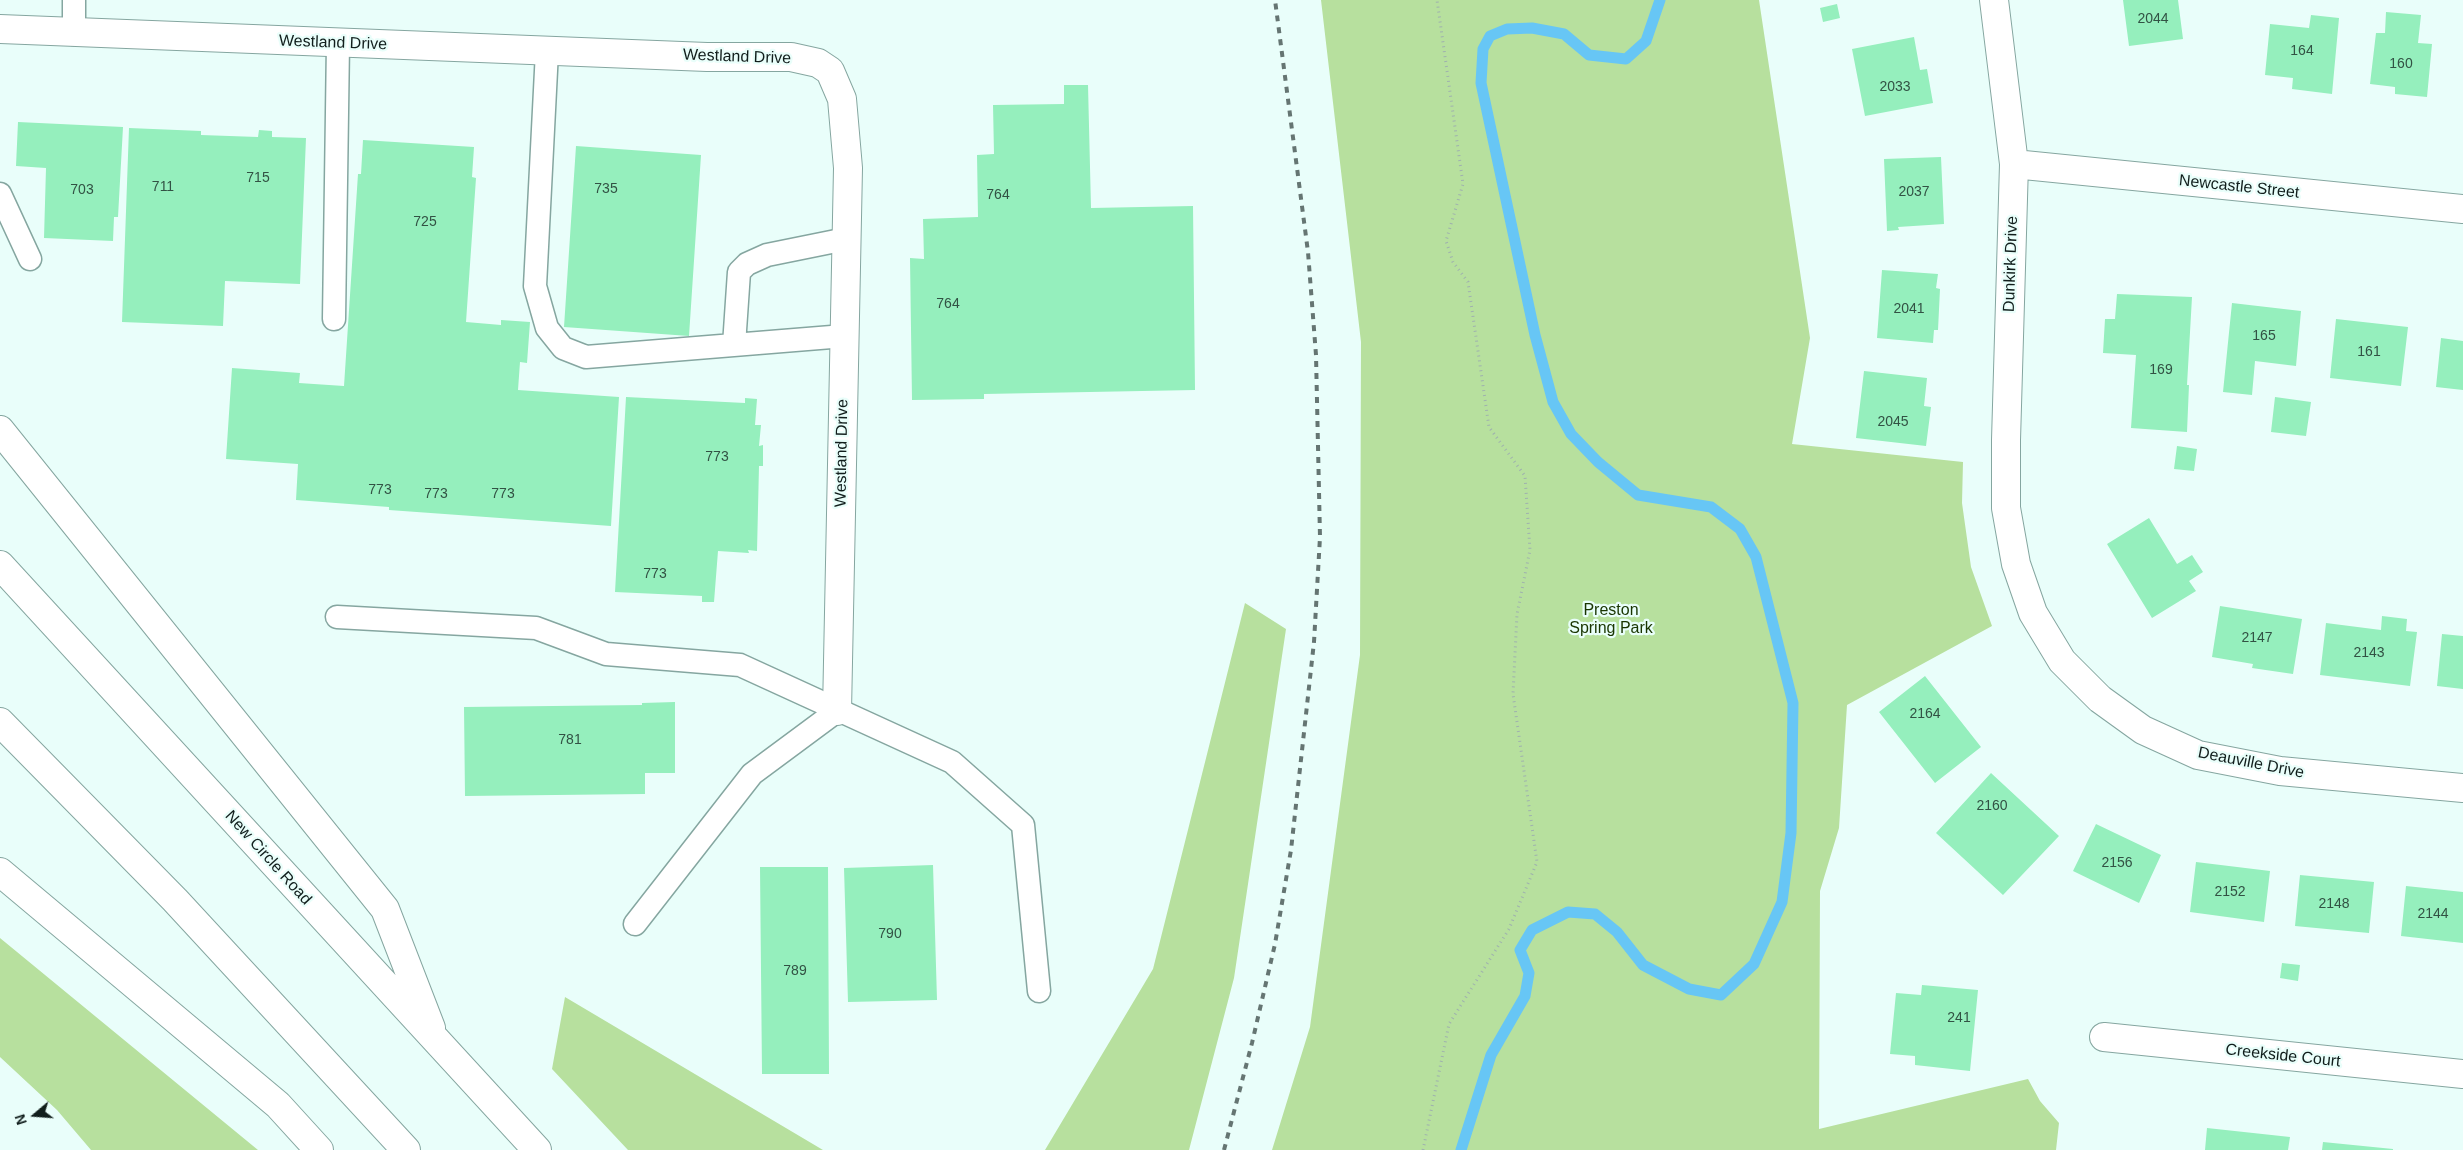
<!DOCTYPE html>
<html>
<head>
<meta charset="utf-8">
<style>
  body { margin:0 }
  #map { position:relative; width:2463px; height:1150px; overflow:hidden; background:#e9fefa; font-family:Helvetica,sans-serif }
  canvas { display:block }
  .north { position:absolute; left:10px; top:1090px; width:50px; height:50px; -webkit-text-stroke:4px #e9fefa; paint-order:stroke; rotate:252deg; font-size:14px; font-weight:700; line-height:20px; text-align:center; color:#111e1c }
  .north::after { content:''; display:block; margin:auto; width:18px; height:22px; background:#111e1c; clip-path:polygon(50% 0,100% 100%,50% 72%,0 100%) }
</style>
</head>
<body>
<div id="map">
<canvas width="2463" height="1150"></canvas>
<div class="north">N</div>
</div>
<script>
const c = document.querySelector('canvas').getContext('2d');
c.lineJoin = 'round';
function paint(path, color) { c.fillStyle = color; c.fill(path, 'evenodd'); }
const shape = rows => new Path2D(rows.map(r => 'M' + r).join(''));
function trace(path, color, width, dash) { c.strokeStyle = color; c.lineWidth = width; c.lineCap = dash ? 'butt' : 'round'; c.setLineDash(dash || []); c.stroke(path); }
function label(font, color, halo, rows, align = 'center') {
  c.font = font + ' Helvetica,sans-serif'; c.lineWidth = 4.5; c.setLineDash([]); c.textBaseline = 'middle'; c.strokeStyle = halo; c.fillStyle = color; for (const [text, x, y, turn = 0] of rows) {
    c.save(); c.translate(x, y); c.rotate((+turn || 0) * Math.PI / 180); c.textAlign = isNaN(turn) ? turn : align; if (halo) c.strokeText(text, 0, 0); c.fillText(text, 0, 0); c.restore();
  }
}
const green = shape([
  [1321,0,1759,0,1810,338,1792,444,1963,462,1962,503,1971,567,1992,626,1847,705,1839,828,1820,891,1819,1129,2028,1079,2040,1101,2059,1123,2056,1150,1272,1150,1310,1027,1360,655,1361,342],
  [1245,603,1286,629,1234,978,1189,1150,1045,1150,1153,969],
  [0,938,258,1150,91,1150,57,1110,0,1057],
  [565,997,823,1150,628,1150,552,1069]
]);
const stream = shape([
  [1461,1150,1491,1055,1525,996,1529,973,1520,950,1532,930,1568,912,1595,914,1617,932,1643,965,1689,989,1721,995,1754,964,1782,902,1791,833,1793,703,1756,557,1740,529,1711,507,1638,495,1598,462,1571,434,1553,402,1535,335,1481,83,1483,49,1490,36,1507,29,1532,28,1564,34,1589,55,1626,59,1646,41,1660,0]
]);
const building = shape([
  [2123,0,2178,0,2183,39,2129,46],
  [1837,4,1840,18,1823,22,1820,8],
  [2386,12,2421,15,2418,43,2432,44,2427,97,2395,94,2395,87,2370,84,2376,33,2385,33],
  [2311,15,2339,18,2332,94,2292,89,2293,78,2265,75,2270,24,2309,28],
  [1914,37,1920,70,1927,69,1933,103,1865,116,1852,49],
  [1064,85,1088,85,1091,208,1193,206,1195,390,984,394,984,399,912,400,910,258,924,259,923,219,978,217,977,155,994,154,993,105,1064,104],
  [18,122,123,127,118,217,114,217,113,241,44,238,46,168,16,166],
  [129,128,201,131,201,135,258,137,259,130,272,131,272,137,306,138,300,284,225,281,223,326,122,322],
  [363,140,474,147,472,177,476,178,466,322,501,325,501,320,530,322,527,363,520,362,518,390,619,397,611,526,389,510,389,507,296,500,298,464,226,459,232,368,300,373,299,383,344,386,358,174,361,174],
  [576,146,701,155,689,336,564,327],
  [1941,157,1944,224,1898,227,1899,230,1887,231,1884,159],
  [1882,270,1938,274,1936,288,1940,289,1938,330,1934,330,1933,343,1877,338],
  [2117,294,2192,297,2187,385,2189,385,2187,432,2131,428,2136,355,2103,353,2105,319,2115,319],
  [2232,303,2301,311,2296,366,2255,361,2252,395,2223,392],
  [2336,319,2408,327,2401,386,2330,378],
  [2441,338,2463,341,2463,390,2436,387],
  [1864,371,1927,378,1924,406,1931,407,1926,446,1856,438],
  [626,397,745,403,745,398,757,399,755,425,761,425,759,446,763,445,763,466,759,466,757,551,748,550,749,553,718,551,714,602,702,602,702,596,615,592],
  [2275,397,2311,402,2306,436,2271,432],
  [2177,446,2197,449,2194,471,2174,469],
  [2149,518,2177,564,2192,555,2203,572,2189,581,2196,591,2152,618,2107,544],
  [2220,606,2302,619,2293,674,2252,668,2253,664,2212,657],
  [2382,616,2407,619,2406,631,2417,632,2410,686,2320,675,2326,623,2381,630],
  [2442,634,2463,636,2463,689,2437,686],
  [1925,676,1981,747,1935,783,1879,712],
  [675,702,675,773,645,773,645,794,465,796,464,707,642,705,642,703],
  [1991,773,2059,836,2003,895,1936,833],
  [2096,824,2161,855,2139,903,2073,871],
  [2196,862,2270,871,2264,922,2190,912],
  [933,865,937,1000,848,1002,844,868],
  [760,867,828,867,829,1074,762,1074],
  [2300,875,2374,882,2369,933,2295,926],
  [2406,886,2463,892,2463,943,2401,936],
  [2282,963,2300,965,2298,981,2280,978],
  [1922,985,1978,990,1970,1071,1915,1065,1915,1056,1890,1054,1896,993,1921,995],
  [2207,1128,2290,1137,2288,1150,2205,1150],
  [2323,1142,2393,1149,2393,1150,2322,1150]
]);
const path = shape([
  [1423,1150,1449,1024,1509,929,1537,862,1513,694,1517,614,1530,550,1525,476,1489,427,1468,282,1453,262,1446,241,1463,184,1437,0]
]);
const lane = shape([
  [74,0,74,34],
  [547,51,535,286,547,328,563,348,586,357,844,336],
  [0,194,30,259],
  [334,319,338,43],
  [734,345,739,272,747,264,767,255,846,239],
  [337,617,536,628,606,654,740,665,952,762,1023,825,1039,991],
  [635,924,752,774,837,711]
]);
const street = shape([
  [1994,0,2014,164,2006,440,2006,508,2016,564,2033,613,2062,661,2100,699,2143,730,2198,755,2280,771,2463,788],
  [0,29,707,57,791,57,818,63,830,71,842,99,848,168,837,711],
  [2014,164,2463,209],
  [2104,1037,2463,1074]
]);
const highway = shape([
  [0,430,385,909,431,1028],
  [0,565,537,1150],
  [0,722,175,900,406,1150],
  [0,872,278,1105,319,1150]
]);
const rail = shape([
  [1224,1150,1252,1043,1275,944,1291,850,1314,642,1320,537,1316,355,1308,252,1275,0]
]);
const numberNames = [
  ["2044",2153,19],
  ["164",2302,51],
  ["160",2401,64],
  ["2033",1895,87],
  ["715",258,178],
  ["711",163,187],
  ["735",606,189],
  ["703",82,190],
  ["2037",1914,192],
  ["764",998,195],
  ["725",425,222],
  ["764",948,304],
  ["2041",1909,309],
  ["165",2264,336],
  ["161",2369,352],
  ["169",2161,370],
  ["2045",1893,422],
  ["773",717,457],
  ["773",380,490],
  ["773",436,494],
  ["773",503,494],
  ["773",655,574],
  ["2147",2257,638],
  ["2143",2369,653],
  ["2164",1925,714],
  ["781",570,740],
  ["2160",1992,806],
  ["2156",2117,863],
  ["2152",2230,892],
  ["2148",2334,904],
  ["2144",2433,914],
  ["790",890,934],
  ["789",795,971],
  ["241",1959,1018]
];
const streetNames = [
  ["Westland Drive",333,43,2],
  ["Westland Drive",737,57,2],
  ["Newcastle Street",2239,187,6],
  ["Dunkirk Drive",2011,264,-88],
  ["Westland Drive",842,453,-89],
  ["Deauville Drive",2251,763,11],
  ["New Circle Road",268,858,48],
  ["Creekside Court",2283,1056,6]
];
const parkNames = [
  ["Preston",1611,611],
  ["Spring Park",1611,629]
];
paint(green, '#b7e09e');
trace(stream, '#67c6f5', 11);
paint(building, '#95efbd');
trace(lane, '#85a6a0', 25);
trace(street, '#85a6a0', 30);
trace(highway, '#85a6a0', 30);
trace(path, '#9fb1ae', 3, [1, 4]);
trace(lane, '#fff', 22);
trace(street, '#fff', 28);
trace(highway, '#fff', 28);
trace(rail, '#657572', 4, [6, 6]);
label('14px', '#325244', null, numberNames);
label('16px', '#111e1c', '#e9fefa', streetNames);
label('16px', '#193500', '#e9fefa', parkNames);
</script>
</body>
</html>
